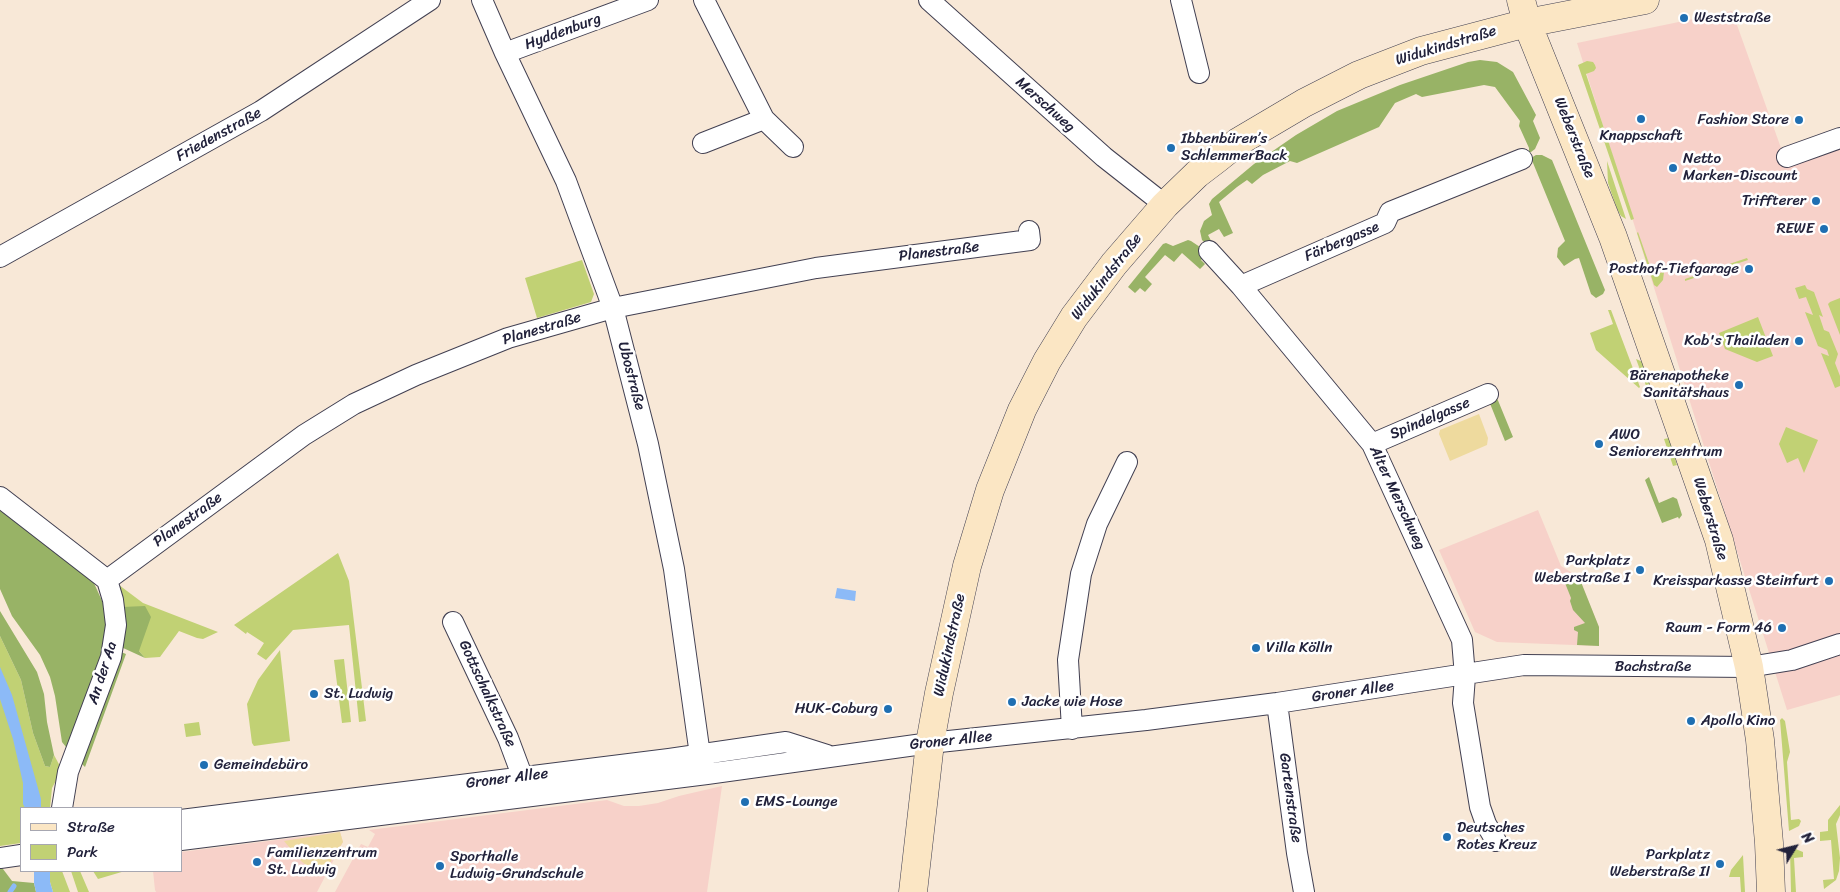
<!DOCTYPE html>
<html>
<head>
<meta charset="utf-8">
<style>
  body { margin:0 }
  #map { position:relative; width:1840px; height:892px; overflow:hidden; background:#f8e8d7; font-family:Sriracha,sans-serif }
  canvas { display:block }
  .legend { position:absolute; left:20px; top:807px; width:162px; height:65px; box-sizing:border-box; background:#fff; border:1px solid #a7a7b1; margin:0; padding:6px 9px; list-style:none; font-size:15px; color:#22223b }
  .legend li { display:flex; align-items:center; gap:10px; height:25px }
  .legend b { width:25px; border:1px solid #a7a7b1 }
  .north { position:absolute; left:1770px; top:822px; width:50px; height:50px; -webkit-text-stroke:4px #fff; paint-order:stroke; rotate:54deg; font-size:14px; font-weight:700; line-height:20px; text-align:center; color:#22223b }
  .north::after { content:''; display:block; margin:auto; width:18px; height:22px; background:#22223b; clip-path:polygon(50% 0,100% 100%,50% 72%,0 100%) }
</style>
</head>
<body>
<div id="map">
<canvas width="1840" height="892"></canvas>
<ul class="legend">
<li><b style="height:6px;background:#fbe6c4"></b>Straße</li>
<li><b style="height:14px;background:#c1d174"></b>Park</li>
</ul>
<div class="north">N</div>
</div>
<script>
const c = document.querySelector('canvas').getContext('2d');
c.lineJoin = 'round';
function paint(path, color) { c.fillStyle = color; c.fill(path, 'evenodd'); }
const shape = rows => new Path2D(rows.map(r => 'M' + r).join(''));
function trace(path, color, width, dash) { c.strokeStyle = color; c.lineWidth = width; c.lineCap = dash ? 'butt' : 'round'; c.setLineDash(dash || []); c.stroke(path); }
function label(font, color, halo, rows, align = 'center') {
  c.font = font + ' Sriracha,sans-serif'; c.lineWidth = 5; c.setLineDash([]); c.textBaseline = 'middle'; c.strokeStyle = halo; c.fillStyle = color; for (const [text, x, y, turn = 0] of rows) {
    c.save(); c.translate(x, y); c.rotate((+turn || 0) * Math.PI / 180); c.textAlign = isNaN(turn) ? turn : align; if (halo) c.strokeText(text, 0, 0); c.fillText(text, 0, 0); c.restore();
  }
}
const built = shape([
  [1732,11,1786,162,1840,144,1840,695,1787,710,1577,43],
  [1538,510,1561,566,1579,577,1599,627,1599,646,1497,642,1475,632,1439,550],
  [722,786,707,892,335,892,361,844,368,847,375,834,369,830,607,800,624,806,639,806,658,803,679,796],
  [340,832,343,842,317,892,156,892,155,890,153,871,181,871,181,852]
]);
const green = shape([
  [1587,61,1593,62,1595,65,1596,68,1594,71,1586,74,1634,219,1631,220,1578,65],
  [1607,161,1626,219,1621,216,1617,209,1608,183],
  [1638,232,1653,275,1664,272,1663,280,1657,287,1654,285,1637,233],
  [1747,258,1748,260,1685,281,1685,279],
  [582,260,594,294,591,302,537,318,525,278],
  [1805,285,1807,289,1814,292,1823,317,1819,315,1824,330,1829,332,1838,354,1835,363,1840,376,1840,386,1835,388,1821,353,1829,356,1827,350,1818,346,1805,312,1813,315,1806,297,1799,299,1795,288],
  [1840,298,1840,335,1828,304,1830,302],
  [1608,310,1611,310,1640,387,1639,388,1596,350,1590,333,1613,324],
  [1758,317,1773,356,1757,362,1725,349,1719,333],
  [1636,359,1643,362,1653,390,1648,391],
  [1786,427,1818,440,1804,473,1798,458,1787,463,1779,444],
  [1669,438,1677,465,1673,466,1664,439],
  [338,553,349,581,366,721,359,722,349,625,293,630,266,660,257,654,264,643,247,632,246,634,234,625],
  [115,582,143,603,218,632,203,639,197,638,179,631,160,657,145,658,139,651,122,607],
  [0,636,21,680,33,733,45,766,50,767,54,755,61,768,59,775,52,788,50,808,21,808,21,843,0,846],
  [280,650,290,741,254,746,252,743,247,704,258,680],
  [344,659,351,722,342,723,334,660],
  [1782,718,1785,721,1790,752,1787,762,1791,820,1799,819,1801,821,1799,826,1789,831,1780,720],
  [199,722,201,735,186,737,184,724],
  [1840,805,1840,815,1836,824,1840,858,1839,871,1836,880,1824,889,1823,880,1834,879,1831,840,1820,841,1820,832,1828,831,1828,820],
  [1793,848,1803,852,1803,857,1794,858,1796,892,1791,892,1790,849],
  [1743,855,1745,892,1741,892,1740,877,1729,877,1731,870],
  [50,871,62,871,70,892,53,892,50,882],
  [71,871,80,871,89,892,78,892],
  [93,871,125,871,98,879]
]);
const forest = shape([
  [1480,60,1497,62,1513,72,1536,115,1533,121,1540,138,1535,149,1531,152,1529,153,1529,148,1519,126,1520,121,1495,87,1484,85,1422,97,1416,94,1395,103,1379,127,1297,163,1290,161,1263,175,1252,184,1247,180,1237,187,1219,202,1233,233,1224,237,1219,229,1208,235,1215,248,1210,248,1202,240,1200,231,1204,221,1212,215,1209,204,1212,199,1254,164,1296,135,1337,111,1400,85,1468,62],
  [1536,155,1542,155,1552,160,1605,290,1603,294,1596,298,1591,294,1579,258,1575,259,1564,266,1557,257,1558,248,1565,241,1531,158],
  [1188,240,1191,241,1200,247,1204,256,1201,260,1205,264,1200,269,1182,253,1174,262,1165,255,1145,277,1152,284,1145,292,1140,288,1135,293,1128,287,1163,244,1166,243,1173,246],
  [1497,398,1513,437,1505,441,1489,401],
  [1649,477,1659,503,1673,497,1677,499,1682,515,1679,519,1678,517,1662,523,1645,480],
  [0,505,93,581,103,603,106,618,105,645,71,745,66,747,62,742,55,696,50,677,40,655,12,616,0,589],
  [1579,577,1599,627,1599,646,1577,645,1578,632,1574,630,1574,627,1585,623,1573,610,1570,601,1571,598,1565,583],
  [145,606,151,617,139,651,145,658,121,647,122,607],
  [0,611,37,672,44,694,47,722,54,755,50,767,45,766,33,733,21,680,0,636],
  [121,652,126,654,85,767,80,762],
  [0,865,12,881,34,883,36,892,0,892]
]);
const sand = shape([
  [1479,414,1488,438,1487,445,1450,461,1439,434,1440,430],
  [340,832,343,842,321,877,301,861,284,841]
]);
const water = shape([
  [837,588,856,591,855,601,835,598],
  [0,667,12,695,41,799,41,808,25,808,23,804,23,783,13,739,0,699],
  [34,871,50,871,50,882,53,892,36,892,34,883]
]);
const stream = shape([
  [10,892,14,886]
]);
const street = shape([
  [482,0,505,53,566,181,613,308,648,444,674,569,700,755,707,774],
  [704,0,764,119,793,147],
  [929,0,1104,157,1165,205],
  [1181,0,1199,73],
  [505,53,648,0],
  [703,143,764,119],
  [1787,157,1840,138],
  [1209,251,1241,286,1372,444,1462,640,1465,676,1463,703,1480,807,1486,824,1496,841],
  [0,257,261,111,430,0],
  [1241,286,1385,223,1390,212,1522,159],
  [1372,444,1488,394],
  [0,497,107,580,113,600,116,625,111,657,68,772,62,808],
  [107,580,304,435,354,404,416,375,508,338,613,308,816,268,1030,240,1029,231],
  [453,622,508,738,527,789],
  [1277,703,1297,853,1304,892],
  [1072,729,1068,660,1081,574,1097,524,1127,462],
  [181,820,669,759,786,742,827,755],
  [181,840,707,774,930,743,1146,720,1277,703,1524,665,1749,667,1792,660,1840,644],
  [0,858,21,855]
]);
const secondary = shape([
  [1521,0,1527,23,1613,237,1719,540,1749,667,1760,740,1769,843,1771,892],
  [913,892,930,743,939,693,967,566,990,490,1022,410,1047,361,1074,317,1114,264,1165,205,1197,174,1218,158,1238,142,1304,103,1359,75,1421,51,1527,23,1645,0]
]);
const markers = [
  [1684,18,5,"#1f6fb2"],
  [1641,119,5,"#1f6fb2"],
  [1799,120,5,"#1f6fb2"],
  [1171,148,5,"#1f6fb2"],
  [1673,168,5,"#1f6fb2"],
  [1816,201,5,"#1f6fb2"],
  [1824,229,5,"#1f6fb2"],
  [1749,269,5,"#1f6fb2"],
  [1799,341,5,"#1f6fb2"],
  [1739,385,5,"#1f6fb2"],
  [1599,444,5,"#1f6fb2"],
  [1640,570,5,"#1f6fb2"],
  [1829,581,5,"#1f6fb2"],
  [1782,628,5,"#1f6fb2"],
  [1256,648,5,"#1f6fb2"],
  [314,694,5,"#1f6fb2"],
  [1012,702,5,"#1f6fb2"],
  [888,709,5,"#1f6fb2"],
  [1691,721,5,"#1f6fb2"],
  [204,765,5,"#1f6fb2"],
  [745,802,5,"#1f6fb2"],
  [1447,837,5,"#1f6fb2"],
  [257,862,5,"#1f6fb2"],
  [1720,864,5,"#1f6fb2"],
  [440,866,5,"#1f6fb2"]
];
const poiNames = [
  ["Weststraße",1694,18],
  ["Fashion Store",1789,120,"right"],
  ["Knappschaft",1641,136,"center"],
  ["Ibbenbüren’s",1181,139],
  ["SchlemmerBack",1181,156],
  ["Netto",1683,159],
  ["Marken-Discount",1683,176],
  ["Triffterer",1806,201,"right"],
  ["REWE",1814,229,"right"],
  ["Posthof-Tiefgarage",1739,269,"right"],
  ["Kob's Thailaden",1789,341,"right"],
  ["Bärenapotheke",1729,376,"right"],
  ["Sanitätshaus",1729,393,"right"],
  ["AWO",1609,435],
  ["Seniorenzentrum",1609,452],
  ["Parkplatz",1630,561,"right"],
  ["Weberstraße I",1630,578,"right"],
  ["Kreissparkasse Steinfurt",1819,581,"right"],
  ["Raum - Form 46",1772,628,"right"],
  ["Villa Kölln",1266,648],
  ["St. Ludwig",324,694],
  ["Jacke wie Hose",1022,702],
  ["HUK-Coburg",878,709,"right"],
  ["Apollo Kino",1701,721],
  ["Gemeindebüro",214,765],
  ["EMS-Lounge",755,802],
  ["Deutsches",1457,828],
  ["Rotes Kreuz",1457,845],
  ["Familienzentrum",267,853],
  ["St. Ludwig",267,870],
  ["Parkplatz",1710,855,"right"],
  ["Weberstraße II",1710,872,"right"],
  ["Sporthalle",450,857],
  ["Ludwig-Grundschule",450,874]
];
const streetNames = [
  ["Hyddenburg",563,32,-20],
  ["Widukindstraße",1446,46,-17],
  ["Merschweg",1045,105,42],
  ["Friedenstraße",219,135,-29],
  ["Weberstraße",1574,138,68],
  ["Färbergasse",1342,242,-23],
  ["Planestraße",939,252,-7],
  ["Widukindstraße",1107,277,-52],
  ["Planestraße",542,329,-17],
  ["Ubostraße",631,376,75],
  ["Spindelgasse",1430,419,-23],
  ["Alter Merschweg",1397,498,65],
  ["Weberstraße",1710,519,73],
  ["Planestraße",188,520,-36],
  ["Widukindstraße",950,645,-78],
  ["Bachstraße",1653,667],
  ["An der Aa",103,673,-72],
  ["Groner Allee",1353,692,-8],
  ["Gottschalkstraße",487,694,65],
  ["Groner Allee",951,741,-6],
  ["Groner Allee",507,779,-7],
  ["Gartenstraße",1290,798,82]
];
paint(built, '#f7d1c9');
paint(green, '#c1d174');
paint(forest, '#98b366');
paint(sand, '#eeda9e');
paint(water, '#8cbaf7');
trace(stream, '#8cbaf7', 5);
trace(street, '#424052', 22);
trace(secondary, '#424052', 29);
trace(street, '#fff', 20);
trace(secondary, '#fbe6c4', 28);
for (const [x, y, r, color] of markers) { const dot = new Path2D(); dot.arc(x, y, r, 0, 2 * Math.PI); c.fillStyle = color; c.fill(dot); trace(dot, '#fff', 2); }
label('15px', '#22223b', '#fff', poiNames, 'left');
label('15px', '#22223b', '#fff', streetNames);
</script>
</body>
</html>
